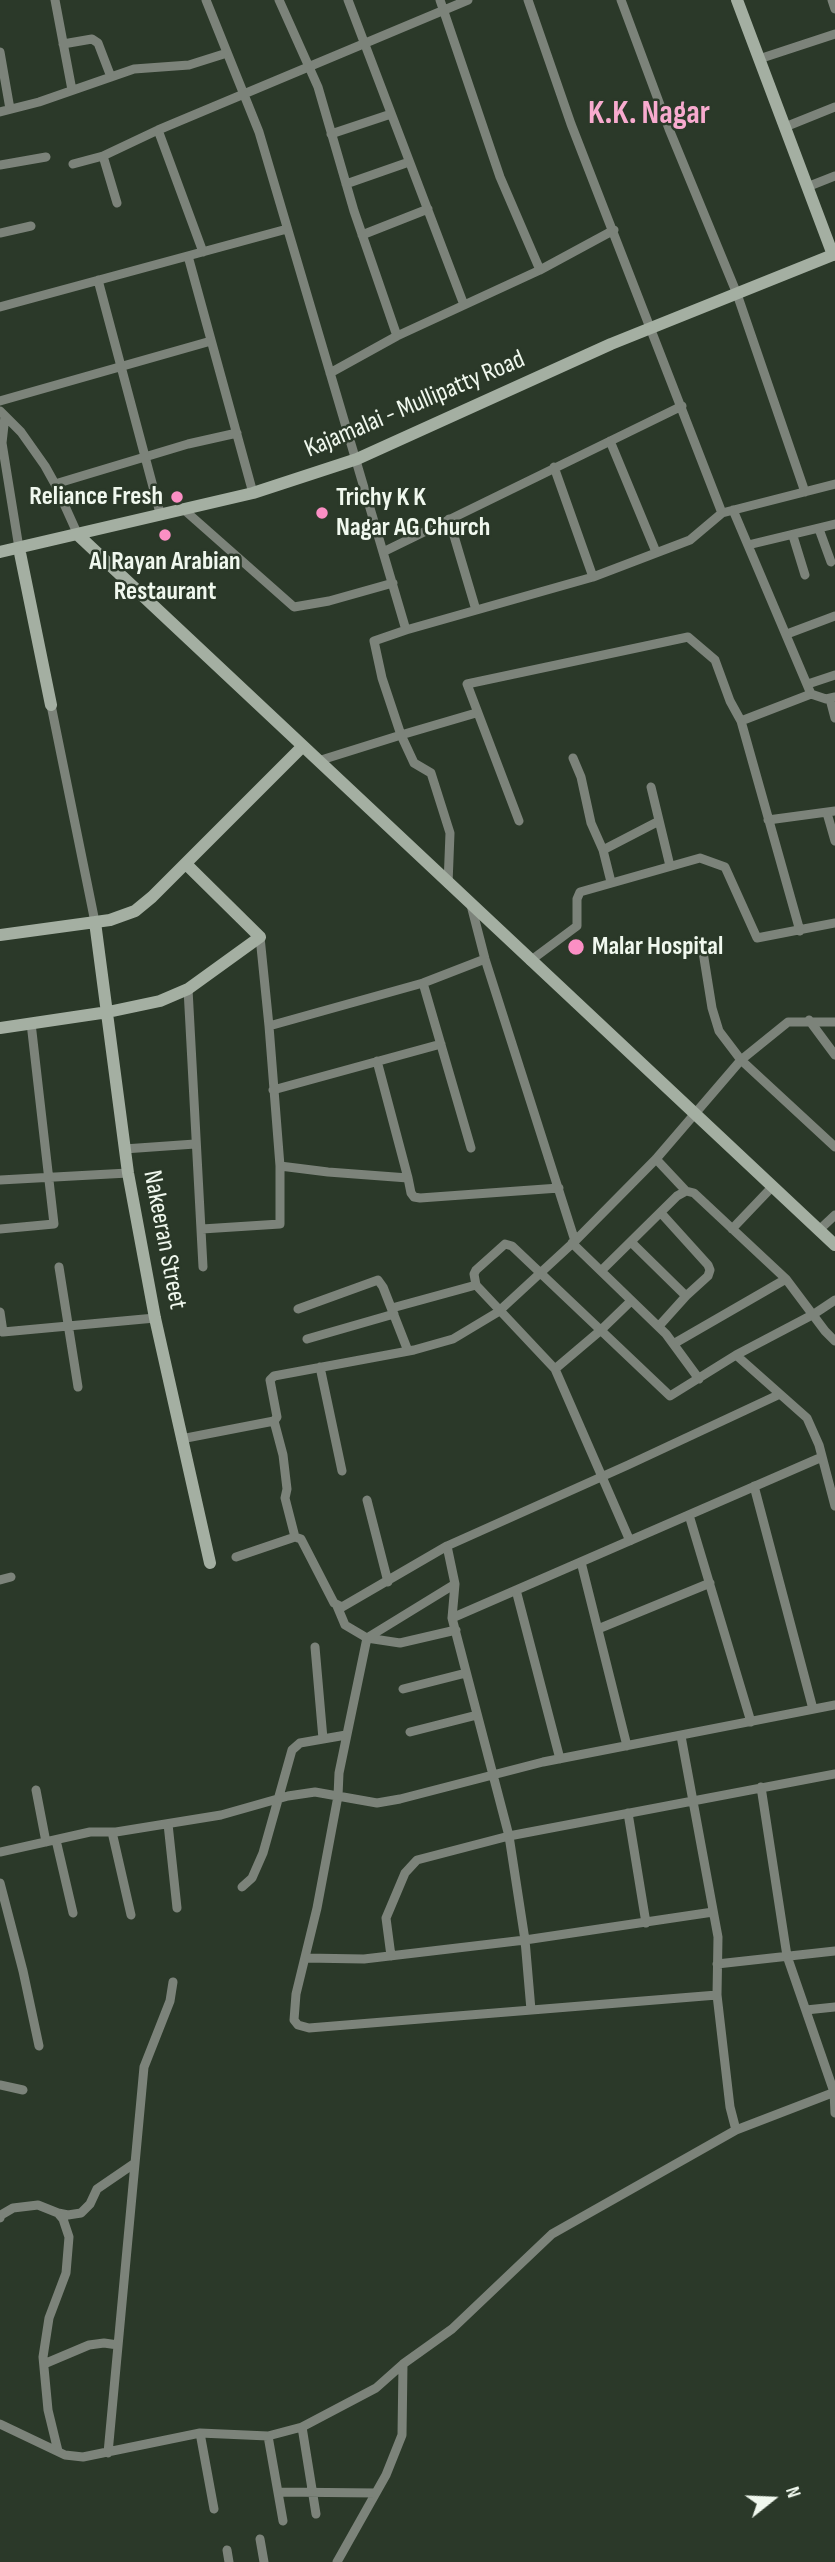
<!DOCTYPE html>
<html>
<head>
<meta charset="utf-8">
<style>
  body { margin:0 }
  #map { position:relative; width:835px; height:2562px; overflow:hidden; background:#2b3929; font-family:"Sofia Sans Condensed",sans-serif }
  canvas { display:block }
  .north { position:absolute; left:737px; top:2464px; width:70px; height:70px; -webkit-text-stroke:5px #2b3929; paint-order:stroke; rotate:72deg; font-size:19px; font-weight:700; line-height:28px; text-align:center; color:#f0f8ee }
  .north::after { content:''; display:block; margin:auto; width:24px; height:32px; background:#f0f8ee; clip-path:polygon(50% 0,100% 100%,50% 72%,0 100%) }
</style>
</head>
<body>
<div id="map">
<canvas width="835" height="2562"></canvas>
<div class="north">N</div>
</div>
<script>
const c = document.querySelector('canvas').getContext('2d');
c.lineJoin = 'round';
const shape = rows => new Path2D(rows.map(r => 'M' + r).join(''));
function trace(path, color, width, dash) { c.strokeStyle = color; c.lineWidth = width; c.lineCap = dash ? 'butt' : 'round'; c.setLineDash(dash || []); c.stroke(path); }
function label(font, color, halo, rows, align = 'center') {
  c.font = font + ' "Sofia Sans Condensed",sans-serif'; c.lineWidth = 5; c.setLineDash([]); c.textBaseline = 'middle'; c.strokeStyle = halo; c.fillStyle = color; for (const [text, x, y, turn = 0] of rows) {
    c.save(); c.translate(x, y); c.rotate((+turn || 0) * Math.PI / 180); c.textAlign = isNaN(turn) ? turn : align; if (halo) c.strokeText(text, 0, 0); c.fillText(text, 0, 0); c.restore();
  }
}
const street = shape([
  [55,0,72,90],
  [206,0,259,132,406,630,374,641,382,678,401,735,318,761],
  [279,0,318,87,354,211,397,336],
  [348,0,464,305],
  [440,0,500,177,540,270],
  [528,0,571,124,722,513,835,484],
  [621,0,669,129,737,294,805,492],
  [832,0,835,9],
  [63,44,92,39,98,43,111,77],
  [0,52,10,109],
  [759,59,835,34],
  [0,112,39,102,134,69,189,65,227,53],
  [785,127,835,107],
  [158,130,203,252],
  [331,134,391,114],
  [103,156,117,203],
  [73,164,103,156,158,130,468,0],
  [0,165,46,157],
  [346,184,409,162],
  [807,187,835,176],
  [0,233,31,226],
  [362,235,428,209],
  [188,256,253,493],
  [98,280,160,513],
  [0,307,287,229],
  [330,373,397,336,540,270,614,230],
  [0,401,211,341],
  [0,411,21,432,45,466,55,484,78,535],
  [5,416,2,443,19,548],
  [610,441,656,552],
  [554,467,593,577],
  [55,484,188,444,237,433],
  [182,508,294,607,329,601,393,583],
  [733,510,811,694,741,721,800,931],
  [449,519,476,610],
  [819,529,831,562],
  [793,536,805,575],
  [748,545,835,524],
  [383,552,682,406],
  [406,630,593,577,690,540,722,513],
  [787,634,835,616],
  [808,684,835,675],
  [811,694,826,699,835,697],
  [830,699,835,718],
  [51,705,95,922],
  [573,758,581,777,591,823,603,850,611,882],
  [651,787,670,866],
  [827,813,835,841],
  [768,820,835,811],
  [519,821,467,684,688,637,715,660,730,701,741,721],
  [603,850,659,821],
  [448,884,450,833,431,773,414,763,401,735,476,713],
  [471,905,485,959,575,1241],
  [260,937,269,1026],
  [703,952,712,1008,719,1031,741,1060,835,1147],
  [485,959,423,983,269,1026,280,1166,328,1172,408,1178,411,1193,414,1197,420,1198,559,1188],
  [530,961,577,926,577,899,580,892,700,858,725,867,757,938,835,923],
  [423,983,471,1148],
  [188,989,203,1267],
  [809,1020,835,1055],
  [377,1061,408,1178],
  [273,1090,441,1044],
  [124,1149,195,1144],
  [656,1159,686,1191],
  [0,1180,128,1173],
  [0,1229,54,1224,31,1023],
  [202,1229,280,1224,280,1166],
  [732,1229,773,1186],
  [819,1230,835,1215],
  [572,1243,666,1334,699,1379],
  [632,1243,686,1296],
  [59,1267,78,1387],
  [602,1270,677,1196,686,1191,694,1193,786,1279,825,1331,835,1341],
  [392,1308,476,1285],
  [298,1309,378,1280,383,1287,408,1351],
  [0,1312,3,1332,155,1318],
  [659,1326,686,1296,708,1276,710,1270,708,1265,661,1213],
  [307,1339,394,1314],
  [675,1343,786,1279],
  [736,1355,807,1418,819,1445,835,1506],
  [320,1367,342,1471],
  [555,1369,601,1330,631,1301],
  [274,1421,283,1455,287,1489,285,1498,295,1537],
  [181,1439,274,1421,277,1417,270,1380,274,1376,414,1350,453,1339,498,1312,575,1241,656,1159,741,1060,788,1022,835,1022],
  [754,1486,813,1709],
  [367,1500,388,1582],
  [689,1515,751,1722],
  [630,1541,555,1369,476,1285,474,1274,476,1270,505,1244,512,1246,670,1396,736,1355,814,1314,835,1300],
  [447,1546,455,1584,452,1618],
  [236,1557,295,1537,301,1539,334,1603,342,1607,447,1546,628,1465,778,1395],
  [581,1562,627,1746],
  [0,1580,11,1577],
  [516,1590,560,1759],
  [337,1606,345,1625,367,1638,455,1584],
  [598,1629,710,1583],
  [456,1630,400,1643,367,1638,339,1773,338,1796,317,1908,296,1994,294,2020,298,2025,309,2028,717,1995],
  [315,1647,323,1739],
  [403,1689,466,1673],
  [410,1732,477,1715],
  [681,1736,718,1937,717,1995,730,2107,736,2130],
  [761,1787,787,1956,834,2092,835,2113],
  [36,1790,46,1842],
  [628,1813,646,1923],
  [168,1824,177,1908],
  [112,1832,131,1915],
  [56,1840,73,1913],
  [0,1852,90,1832,116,1832,221,1815,288,1796,315,1792,377,1803,400,1799,543,1762,835,1705],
  [0,1883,23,1971,39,2046],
  [242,1887,252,1878,263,1853,292,1750,300,1743,346,1735],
  [391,1956,386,1918,405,1873,417,1860,509,1836,835,1774],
  [305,1958,364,1959,525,1940,713,1912],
  [717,1964,835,1951],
  [531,2010,525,1940,509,1836,452,1618,822,1457],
  [806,2010,835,2007],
  [0,2085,23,2090],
  [58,2213,68,2215,81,2213,90,2204,97,2189,135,2163],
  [0,2218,1,2215,13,2208,38,2205,58,2213,63,2219,69,2237,66,2273,49,2318,43,2357,48,2410,58,2451],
  [44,2364,89,2345,104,2343,118,2345],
  [0,2424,65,2455,83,2457,200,2433,268,2436,302,2427,376,2388,403,2364,452,2329,552,2234,736,2130,835,2092],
  [302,2427,316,2514],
  [200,2433,214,2509],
  [268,2436,283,2521],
  [108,2453,144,2067,170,2001,173,1982],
  [278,2492,376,2493],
  [260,2539,264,2562],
  [227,2550,229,2562],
  [337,2562,386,2475,402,2435,403,2364]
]);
const secondary = shape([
  [737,0,833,255],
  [78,535,835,1245],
  [19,548,51,705],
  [0,552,253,493,357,459,611,344,835,254],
  [95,922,128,1173,155,1318,210,1563],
  [0,935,110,920,135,911,152,897,302,747],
  [0,1028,108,1012,160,1001,188,989,260,937,186,864]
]);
const markers = [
  [177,497,7,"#fb8fc4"],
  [322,513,7,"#fb8fc4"],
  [165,535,7,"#fb8fc4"],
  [576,947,9,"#fb8fc4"]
];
const streetNames = [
  ["Kajamalai - Mullipatty Road",415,405,-23],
  ["Nakeeran Street",164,1240,79]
];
const poiNames = [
  ["Reliance Fresh",163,497,"right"],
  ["Trichy K K",336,498],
  ["Nagar AG Church",336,528],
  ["Al Rayan Arabian",165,562,"center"],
  ["Restaurant",165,592,"center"],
  ["Malar Hospital",592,947]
];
const districtNames = [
  ["K.K. Nagar",649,115]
];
trace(street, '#7c837a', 9);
trace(secondary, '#a4afa2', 12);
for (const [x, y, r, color] of markers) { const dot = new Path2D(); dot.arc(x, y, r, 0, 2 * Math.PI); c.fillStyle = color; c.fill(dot); trace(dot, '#2b3929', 2.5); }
label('26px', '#f0f8ee', '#2b3929', streetNames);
label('bold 26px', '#f0f8ee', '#2b3929', poiNames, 'left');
label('bold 33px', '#f8abcf', '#2b3929', districtNames);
</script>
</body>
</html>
